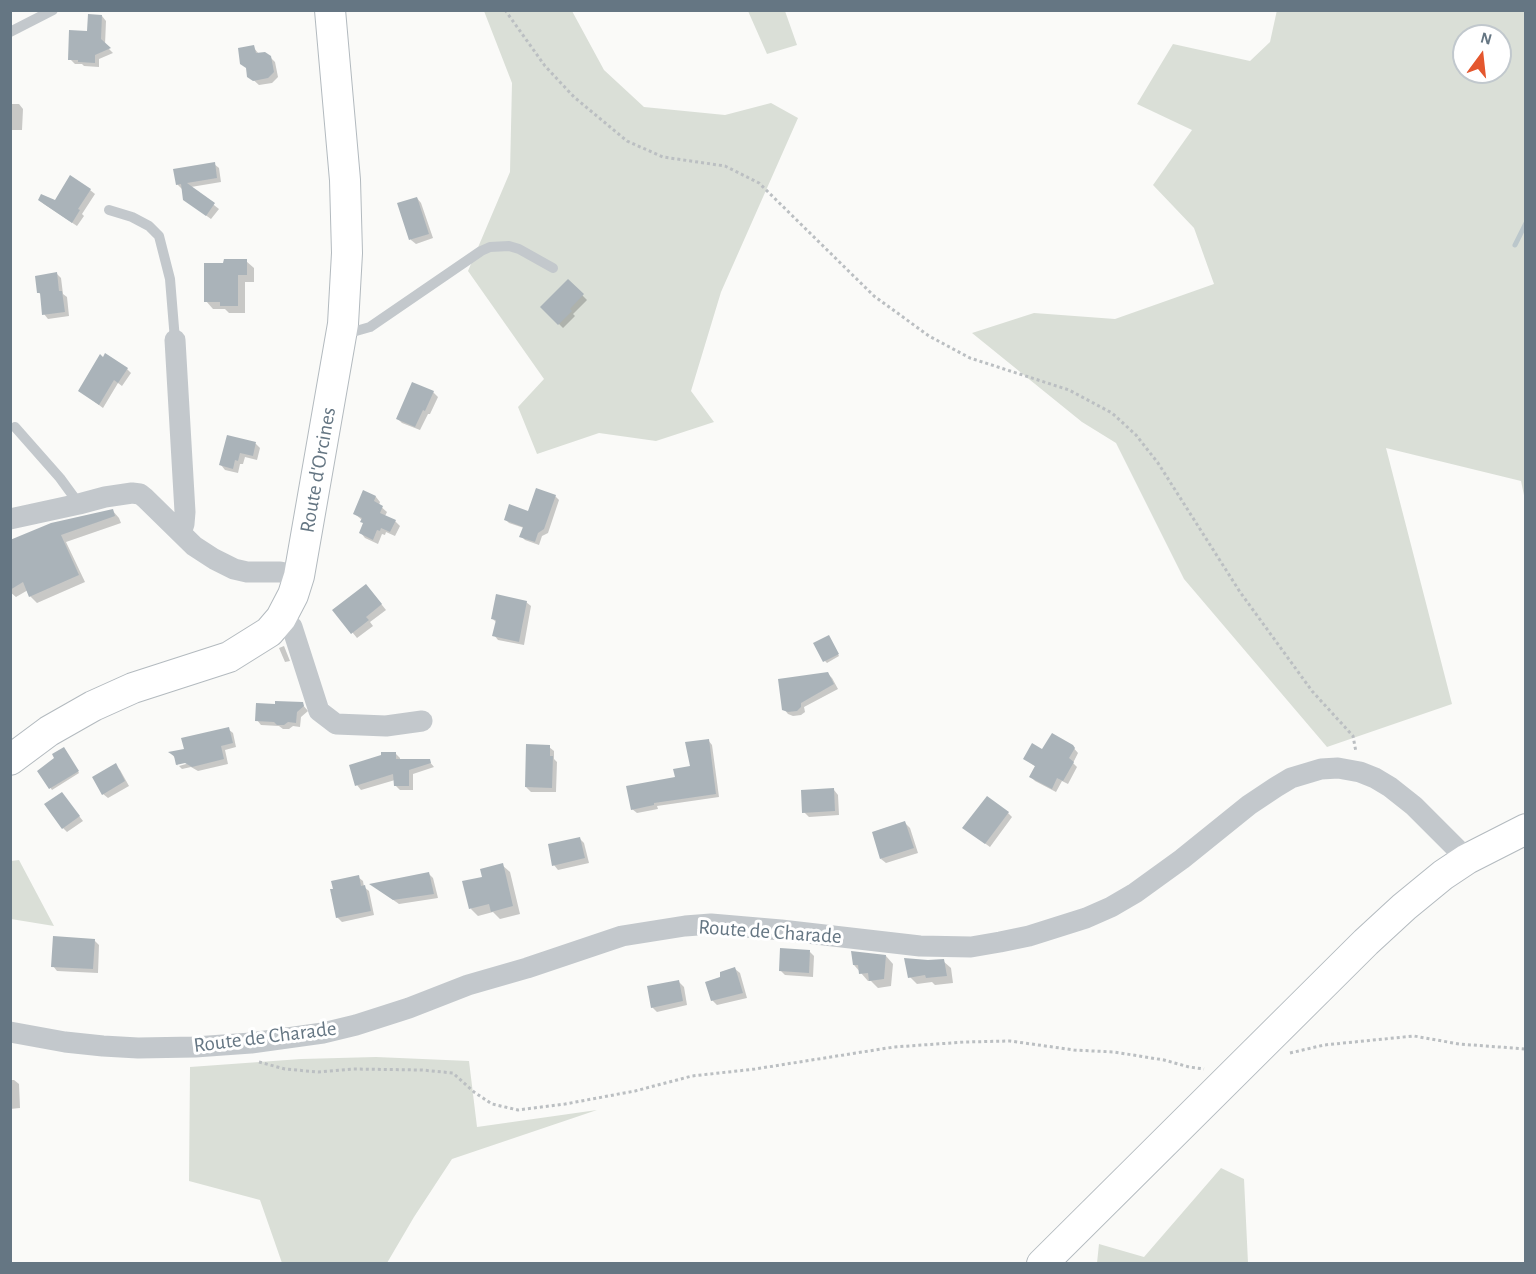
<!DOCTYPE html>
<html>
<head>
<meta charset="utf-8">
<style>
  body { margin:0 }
  #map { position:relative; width:1536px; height:1274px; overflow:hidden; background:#fafaf8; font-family:"Alegreya Sans",sans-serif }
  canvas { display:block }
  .frame { position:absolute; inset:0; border:12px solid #657683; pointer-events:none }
  .north { position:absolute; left:1452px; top:24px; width:60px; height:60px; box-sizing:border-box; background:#fff; border:2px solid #c1c8cd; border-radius:50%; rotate:15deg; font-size:16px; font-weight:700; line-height:24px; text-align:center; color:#657683 }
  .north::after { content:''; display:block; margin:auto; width:21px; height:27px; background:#e4572e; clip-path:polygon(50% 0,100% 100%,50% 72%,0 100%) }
</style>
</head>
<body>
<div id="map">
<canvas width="1536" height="1274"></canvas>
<div class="frame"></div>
<div class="north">N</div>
</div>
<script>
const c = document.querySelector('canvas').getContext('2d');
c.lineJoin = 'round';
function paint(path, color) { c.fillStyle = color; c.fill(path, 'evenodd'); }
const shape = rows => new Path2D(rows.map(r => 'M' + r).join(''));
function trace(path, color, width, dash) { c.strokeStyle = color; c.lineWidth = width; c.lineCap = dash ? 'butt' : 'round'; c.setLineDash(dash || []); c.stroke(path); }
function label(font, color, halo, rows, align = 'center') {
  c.font = font + ' "Alegreya Sans",sans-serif'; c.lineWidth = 6; c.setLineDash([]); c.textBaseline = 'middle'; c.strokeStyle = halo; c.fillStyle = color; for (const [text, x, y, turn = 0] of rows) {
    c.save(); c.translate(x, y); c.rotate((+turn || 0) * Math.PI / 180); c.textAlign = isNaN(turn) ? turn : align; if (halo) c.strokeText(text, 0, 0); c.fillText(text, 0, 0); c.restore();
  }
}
const green = shape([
  [1277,10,1525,11,1525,500,1521,481,1386,448,1452,704,1327,747,1184,579,1116,443,1082,422,972,333,1034,313,1115,319,1214,284,1194,228,1153,185,1192,130,1137,104,1173,44,1250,61,1270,42],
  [1464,36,1500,36,1500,72,1464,72],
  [484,11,572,11,604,70,644,107,725,115,771,103,798,118,721,292,691,391,714,422,656,441,599,433,537,454,518,407,544,379,468,271,510,172,512,83],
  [748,11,785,11,797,45,767,54],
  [19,860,54,926,11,919,11,861],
  [376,1057,469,1061,477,1127,597,1110,452,1159,414,1217,387,1263,282,1263,260,1200,189,1181,190,1067,301,1059],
  [1221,1168,1244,1179,1248,1263,1097,1263,1099,1244,1144,1257]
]);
const shadow = shape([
  [102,16,106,21,105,45,113,53,99,59,99,67,84,66,82,64,75,64,70,59],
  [253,47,259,54,270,57,275,62,278,77,272,83,259,85,249,76],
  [10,104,19,104,23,109,22,130,10,130],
  [214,164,219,168,221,182,191,187,219,209,211,219,190,204,182,189,177,184],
  [90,190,95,194,82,214,84,216,77,226,44,204,39,200,56,202],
  [417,198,421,203,433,238,416,244,411,240,399,204],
  [246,261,254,268,254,282,245,282,245,313,229,313,225,309,213,309,206,301,225,265],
  [57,274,61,278,63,294,67,297,69,316,48,319,44,314,42,295,39,293],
  [568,281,587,300,573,314,575,316,563,328,542,307],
  [127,369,131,373,122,386,118,383,103,408,80,391],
  [433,392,438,397,430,414,428,414,420,430,402,423,397,418],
  [228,437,256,444,260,448,257,460,245,457,243,464,240,464,238,473,225,470,221,465],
  [364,492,376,497,380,502,379,505,387,512,385,516,395,521,400,526,395,536,386,532,385,535,382,534,378,544,365,538,361,533,364,524,362,520,355,514],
  [555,496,559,500,548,533,542,536,539,545,525,540,521,536,524,528,509,523,505,519,529,513],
  [112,510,119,518,121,523,66,542,85,582,37,603,30,596,28,590,16,597,10,592,10,541],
  [370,590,386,610,370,622,373,626,357,638,334,610],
  [526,602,531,606,524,645,498,640,494,635,497,623,492,618],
  [830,639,839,656,827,663,825,661],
  [284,646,290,661,285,662,279,648],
  [827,673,832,678,838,689,804,707,805,712,801,715,793,716,788,714,784,709],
  [302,704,308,711,301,717,300,727,293,726,289,729,283,729,279,726,261,725,257,720],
  [228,729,233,733,236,747,225,750,228,764,198,771,191,767,182,769,179,766,193,762,178,763,178,766,175,758,171,753,186,750],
  [708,740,712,745,719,797,657,806,658,809,637,813,632,809,692,767],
  [1072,746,1078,753,1073,763,1077,767,1068,784,1062,781,1056,792,1035,781,1031,777,1036,767,1025,759],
  [549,747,554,751,554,759,557,762,556,792,531,792,526,787],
  [66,751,79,773,52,790,39,771],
  [395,753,400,758,400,761,429,761,434,767,413,774,413,790,400,790,395,785,395,780,361,790,357,785],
  [115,765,120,770,129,786,108,798,103,794],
  [834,790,838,795,839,815,809,817,804,812],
  [62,794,83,821,67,832,63,828],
  [1008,813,1012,817,990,847,969,832],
  [905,823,910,828,918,853,886,863,881,859],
  [580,839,584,843,589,863,558,870,554,865],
  [502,865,510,872,520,914,500,919,493,912,478,916,471,909,484,878],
  [428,873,433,878,438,898,399,904,372,885],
  [358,877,363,881,364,887,369,891,374,915,342,922,337,917],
  [94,940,99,945,98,973,57,971,53,966],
  [810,952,814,956,813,977,785,975,780,970],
  [886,956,893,964,891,986,878,988,871,981,868,981,854,965],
  [943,961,951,968,953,983,935,985,932,982,917,984,910,977],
  [735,969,740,973,747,998,717,1005,712,1000],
  [679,982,684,987,687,1005,657,1012,652,1007],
  [10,1080,14,1080,19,1084,20,1108,10,1109]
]);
const stream = shape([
  [1515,245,1526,223]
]);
const building = shape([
  [88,14,102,15,101,39,111,48,95,55,95,63,78,62,78,60,68,60,69,30,87,31],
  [254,45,256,53,265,52,271,56,274,72,268,78,253,81,247,77,246,68,240,64,238,48],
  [215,162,217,178,187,183,215,203,206,216,183,200,181,184,176,185,173,169],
  [70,175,91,189,78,209,80,210,72,223,38,200,41,194,55,200],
  [417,197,429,234,409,240,397,203],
  [224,259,247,259,247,275,238,275,238,306,220,306,220,302,204,302,204,263,223,263],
  [57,272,59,291,62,291,65,312,42,315,40,293,37,293,35,276],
  [568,279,584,294,570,309,572,311,558,325,540,307],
  [105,353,128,368,118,383,114,380,99,405,78,391,100,354,103,357],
  [412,382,434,391,425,411,423,410,415,427,396,419],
  [227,435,256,442,253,456,240,453,238,461,235,460,233,469,219,465],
  [536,488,556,495,544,529,538,533,535,542,519,537,523,527,504,520,509,504,528,511],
  [363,490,376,496,374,501,383,506,380,513,396,520,390,532,381,528,380,531,377,530,373,540,359,533,363,523,360,522,362,518,353,514],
  [113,509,115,516,61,535,79,575,29,597,23,582,10,590,10,540,51,523],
  [366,584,382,604,366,617,369,620,351,634,332,610],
  [496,594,527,601,519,642,492,636,496,620,491,619],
  [829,635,839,654,823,662,813,643],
  [828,672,834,684,801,703,801,707,797,711,788,712,782,710,778,679],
  [275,701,303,702,304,706,297,712,296,723,288,722,284,725,277,725,274,722,255,721,256,703,275,704],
  [229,727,233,743,221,746,224,759,192,767,185,763,176,765,174,756,168,752,184,749,181,738],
  [1052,733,1073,745,1075,748,1069,758,1074,762,1063,781,1057,778,1052,789,1029,777,1035,766,1023,759,1032,743,1042,749],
  [709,739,716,794,654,803,654,805,631,810,626,786,675,777,673,769,690,766,685,742],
  [526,744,550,745,550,756,553,756,552,788,525,787],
  [64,747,79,771,49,789,37,771,54,758,52,754],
  [381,752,396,752,396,759,430,759,431,763,409,770,409,786,394,786,393,774,355,786,349,765,381,755],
  [116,763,125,781,102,795,92,777],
  [834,788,835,811,802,813,801,790],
  [62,792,80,816,62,829,44,804],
  [987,796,1009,812,985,844,962,828],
  [905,821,914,848,880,859,872,832],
  [580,837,585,858,552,866,548,844],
  [503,863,513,906,491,912,489,904,469,909,462,881,482,877,480,869],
  [429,872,434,894,393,900,369,884],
  [359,875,361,886,365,885,371,911,336,918,330,889,333,889,331,881],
  [53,936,95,939,93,969,51,967],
  [780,948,810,950,809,973,779,971],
  [851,951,886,955,884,979,869,981,868,973,859,974,858,965,853,965],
  [904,958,928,960,944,959,947,976,926,978,925,975,908,978],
  [735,967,743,993,711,1001,705,982,720,977,720,972],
  [679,980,683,1001,651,1008,647,986]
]);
const path = shape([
  [505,10,545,66,574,97,627,141,663,157,725,166,759,183,874,296,929,336,970,358,1069,390,1112,413,1136,435,1158,463,1240,592,1312,691,1353,736,1356,752],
  [1290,1053,1324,1045,1414,1036,1459,1044,1526,1049],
  [259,1062,285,1069,318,1072,353,1069,422,1070,453,1073,474,1092,492,1104,518,1110,565,1104,635,1091,692,1076,755,1069,894,1047,965,1042,1010,1041,1074,1050,1114,1052,1164,1060,1189,1067,1204,1069]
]);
const lane = shape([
  [10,32,53,10],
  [109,210,132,217,149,226,159,236,170,279,175,340],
  [342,330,356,331,370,327,481,251,490,247,509,246,519,249,553,268],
  [15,427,60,478,79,504]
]);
const street = shape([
  [175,340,185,512,184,524,181,533],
  [10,519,79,504,105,497,132,493,140,494,145,498,194,546,214,559,234,569,247,572,280,572,299,576],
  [281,618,292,627,319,711,336,724,386,726,422,721],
  [10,1032,65,1042,103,1046,138,1048,195,1047,251,1043,323,1033,356,1025,409,1008,468,985,527,968,622,936,685,926,711,924,781,930,920,946,971,947,1000,942,1029,936,1086,918,1111,907,1135,893,1182,859,1249,805,1276,787,1291,778,1321,769,1338,768,1360,772,1375,778,1390,787,1414,806,1467,859]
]);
const secondary = shape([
  [10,760,49,731,93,706,133,688,229,657,269,632,281,618,293,595,299,576,343,324,347,253,345,180,330,10],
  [1042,1264,1366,942,1404,907,1443,875,1467,859,1526,829]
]);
const streetNames = [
  ["Route d'Orcines",318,470,-80],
  ["Route de Charade",770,932,4],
  ["Route de Charade",265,1037,-7]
];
paint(green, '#dadfd7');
paint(shadow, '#0003');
trace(stream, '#bbc7cb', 5);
paint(building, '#aab3b9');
trace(secondary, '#b3babf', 32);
trace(path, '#bbbfc2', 3, [3, 3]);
trace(lane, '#c3c8cc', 10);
trace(street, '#c3c8cc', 21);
trace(secondary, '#fff', 30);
label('21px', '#657683', '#fff', streetNames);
</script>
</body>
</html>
